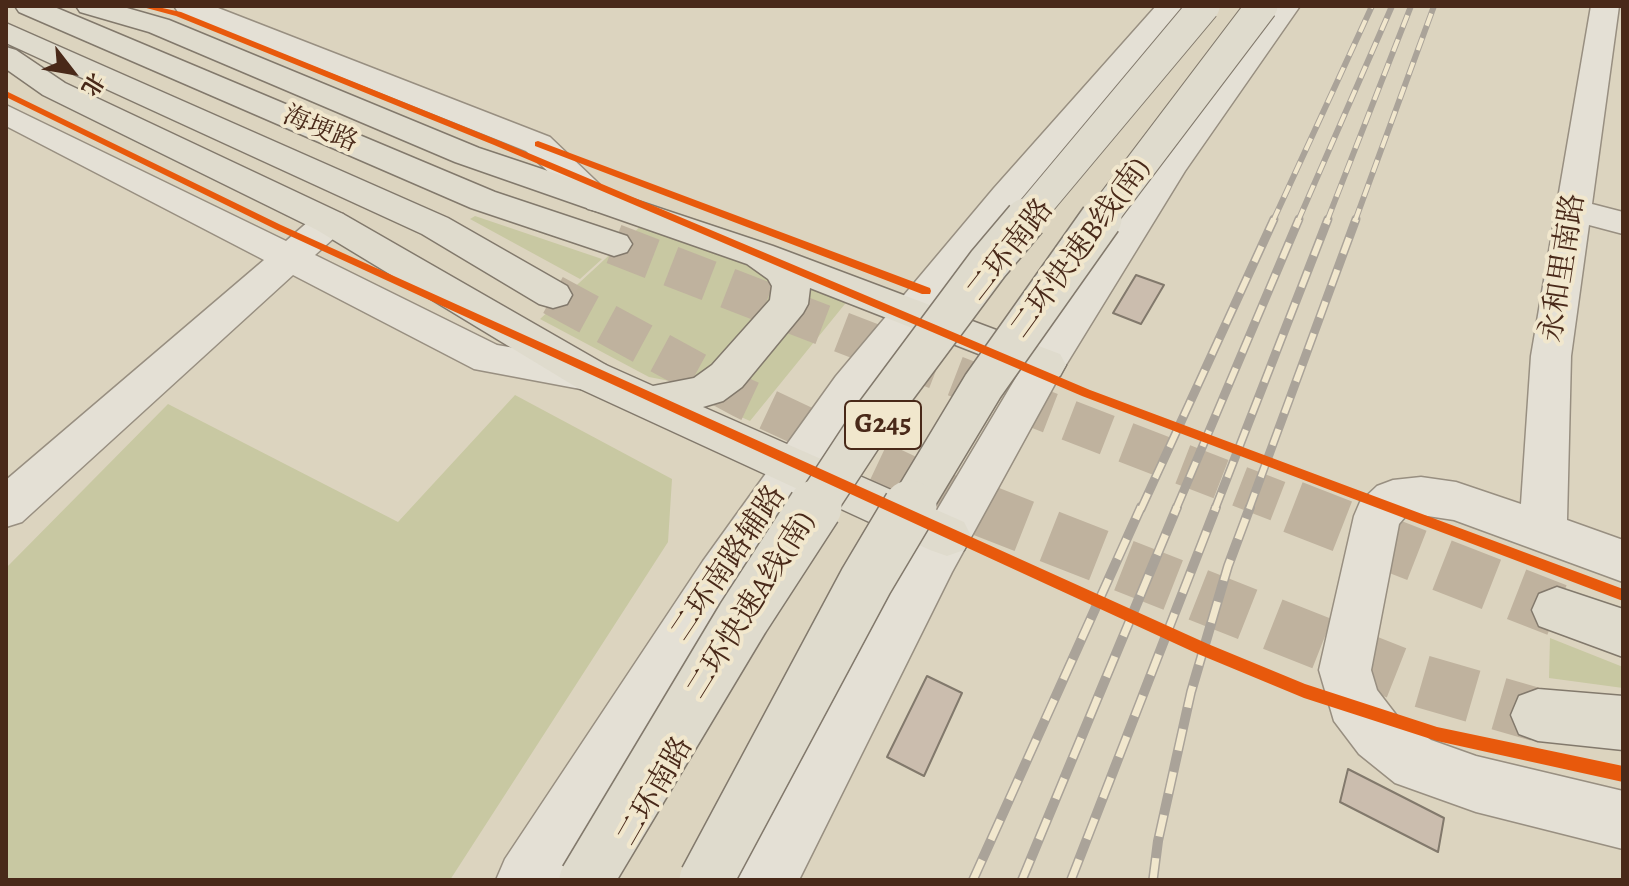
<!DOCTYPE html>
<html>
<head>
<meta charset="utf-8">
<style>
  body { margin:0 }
  #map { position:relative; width:1629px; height:886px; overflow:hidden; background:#dcd4bf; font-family:Alegreya,"Noto Serif SC",serif }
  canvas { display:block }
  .frame { position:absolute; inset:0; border:8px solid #492919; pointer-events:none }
  .north { position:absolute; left:32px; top:32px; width:80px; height:80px; -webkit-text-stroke:6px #f1e7cd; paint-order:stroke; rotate:121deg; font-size:22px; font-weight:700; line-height:32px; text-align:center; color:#492919 }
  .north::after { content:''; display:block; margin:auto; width:28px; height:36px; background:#492919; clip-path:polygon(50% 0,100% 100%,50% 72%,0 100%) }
</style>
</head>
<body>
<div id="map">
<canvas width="1629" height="886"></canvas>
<div class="frame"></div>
<div class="north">北</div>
</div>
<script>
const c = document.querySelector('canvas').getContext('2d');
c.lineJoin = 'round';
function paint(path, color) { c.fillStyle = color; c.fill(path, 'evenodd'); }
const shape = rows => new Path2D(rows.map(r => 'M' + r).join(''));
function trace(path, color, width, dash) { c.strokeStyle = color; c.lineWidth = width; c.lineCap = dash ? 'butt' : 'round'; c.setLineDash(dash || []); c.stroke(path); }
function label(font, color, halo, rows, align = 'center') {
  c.font = font + ' Alegreya,"Noto Serif SC",serif'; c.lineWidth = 8; c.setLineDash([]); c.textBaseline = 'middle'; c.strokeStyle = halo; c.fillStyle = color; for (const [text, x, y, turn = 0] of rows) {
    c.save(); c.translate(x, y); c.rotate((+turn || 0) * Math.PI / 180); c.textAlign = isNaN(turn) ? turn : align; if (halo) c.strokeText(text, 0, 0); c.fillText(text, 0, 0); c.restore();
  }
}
const green = shape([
  [475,216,602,259,580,279,470,219],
  [644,223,765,270,777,293,705,376,675,382,649,377,540,319],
  [806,284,849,299,750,421,710,403],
  [515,395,672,479,668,542,450,880,6,880,6,568,168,404,398,522],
  [1550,638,1623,667,1623,688,1549,678]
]);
const building = shape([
  [1136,275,1164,285,1141,324,1113,313,1136,275],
  [927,676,962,693,924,776,887,757,927,676],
  [1348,769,1444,818,1438,852,1340,802,1348,769]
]);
const majorTunnelFar1 = shape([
  [614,244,1298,509],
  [553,295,743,398,979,509]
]);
const majorTunnel = shape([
  [975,507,1407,677,1538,715],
  [1293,507,1557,610]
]);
const minor = shape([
  [174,6,213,6,550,137,617,201,612,209,600,212,588,209,526,151,178,12,174,6],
  [1156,6,1185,6,1018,204,866,398,737,591,561,880,496,880,505,859,703,561,836,376,994,188,1156,6],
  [1272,6,1300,6,1185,171,1061,373,952,572,799,880,737,880,918,542,1030,354,1157,163,1272,6],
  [1591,6,1619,6,1592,204,1623,212,1623,234,1589,225,1571,356,1567,520,1623,540,1623,582,1454,520,1421,515,1405,517,1399,524,1371,670,1377,690,1397,716,1431,740,1476,756,1623,791,1623,849,1476,812,1395,783,1359,754,1334,721,1319,670,1354,516,1360,502,1377,486,1393,480,1421,477,1456,482,1521,504,1531,356,1591,6],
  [6,105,286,241,317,214,330,211,343,214,348,222,343,230,315,255,497,345,591,361,606,365,612,376,606,387,591,391,474,369,293,275,22,522,6,527,6,480,264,260,6,126,6,105]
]);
const major = shape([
  [15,6,52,6,495,192,627,236,632,244,627,252,614,256,471,208,19,12,15,6],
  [76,6,120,6,169,20,479,148,773,246,1060,354,1066,365,1060,376,1045,380,810,288,808,304,803,313,742,387,723,401,703,407,964,522,971,536,964,550,947,556,930,550,576,387,317,230,43,95,6,69,6,47,16,50,65,83,343,214,606,365,653,386,694,378,712,365,770,300,772,286,768,279,747,264,455,162,149,32,80,12,76,6],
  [6,23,448,218,567,286,572,295,567,304,553,308,539,304,422,234,6,43,6,23],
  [1557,587,1623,609,1623,657,1539,626,1532,610,1539,594,1557,587],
  [1538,689,1623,696,1623,750,1538,741,1519,734,1511,715,1519,696,1538,689]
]);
const railFar2 = shape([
  [1273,221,1372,6],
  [1298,221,1392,6],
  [1327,221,1411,6],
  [1355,221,1434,6]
]);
const railFar1 = shape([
  [1141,509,1274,219],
  [1176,509,1299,219],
  [1215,509,1328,219],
  [1249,509,1356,219]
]);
const rail = shape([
  [973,880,1141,507],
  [1022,880,1177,507],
  [1071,880,1216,507],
  [1153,880,1158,841,1191,692,1228,566,1250,507]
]);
const highwayBridgeFar2 = shape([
  [1024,221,1204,6],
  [1099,221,1262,6]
]);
const highwayBridgeFar1 = shape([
  [814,509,877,413,988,264,1026,219],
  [909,509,983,386,1101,219]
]);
const highwayBridge = shape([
  [586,880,743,618,815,507],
  [706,880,866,581,910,507]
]);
const cycleway = shape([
  [139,6,153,6,181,12,500,141,1090,390,1623,589,1623,601,1082,396,494,145,176,16,139,6],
  [6,91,281,225,1208,644,1305,684,1437,727,1623,766,1623,782,1437,741,1304,698,1198,654,275,229,6,97,6,91],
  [538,141,930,288,931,291,930,294,922,294,535,146,535,142,538,141]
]);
const farStreetnames = [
  ["海埂路",320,130,23]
];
const shields = [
  [883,425,76]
];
const shieldNames = [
  ["G245",883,425]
];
const streetNames = [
  ["二环快速B线(南)",1081,249,-54],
  ["二环南路",1011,251,-52],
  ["永和里南路",1564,268,-81],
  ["二环南路辅路",729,564,-56],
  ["二环快速A线(南)",752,606,-58],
  ["二环南路",656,792,-60]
];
paint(green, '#c8c8a2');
paint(building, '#cbbdae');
trace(building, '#82796c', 2);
trace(majorTunnelFar1, '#bfb29e', 41, [41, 20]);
trace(majorTunnel, '#bfb29e', 53, [53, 27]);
trace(minor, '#988f81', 3);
trace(major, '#82796c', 3);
paint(minor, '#e4e0d5');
paint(major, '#dfdbcd');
trace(railFar2, '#aaa399', 6);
trace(railFar1, '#aaa399', 9);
trace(rail, '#aaa399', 10);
trace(railFar2, '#f1e7cd', 4, [13]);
trace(railFar1, '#f1e7cd', 6, [17]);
trace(rail, '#f1e7cd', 7, [22]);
trace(highwayBridgeFar2, '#82796c', 33, []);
trace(highwayBridgeFar1, '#82796c', 44, []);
trace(highwayBridge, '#82796c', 56, []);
trace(highwayBridgeFar2, '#dfdbcd', 31);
trace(highwayBridgeFar1, '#dfdbcd', 41);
trace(highwayBridge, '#dfdbcd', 53);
paint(cycleway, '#e8590c');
label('26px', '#492919', '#f1e7cd', farStreetnames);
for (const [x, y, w] of shields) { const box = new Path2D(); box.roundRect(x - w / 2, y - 24, w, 48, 6); c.fillStyle = '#f1e7cd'; c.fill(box); trace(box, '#492919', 2); }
label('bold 28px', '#492919', null, shieldNames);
label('30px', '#492919', '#f1e7cd', streetNames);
</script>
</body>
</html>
